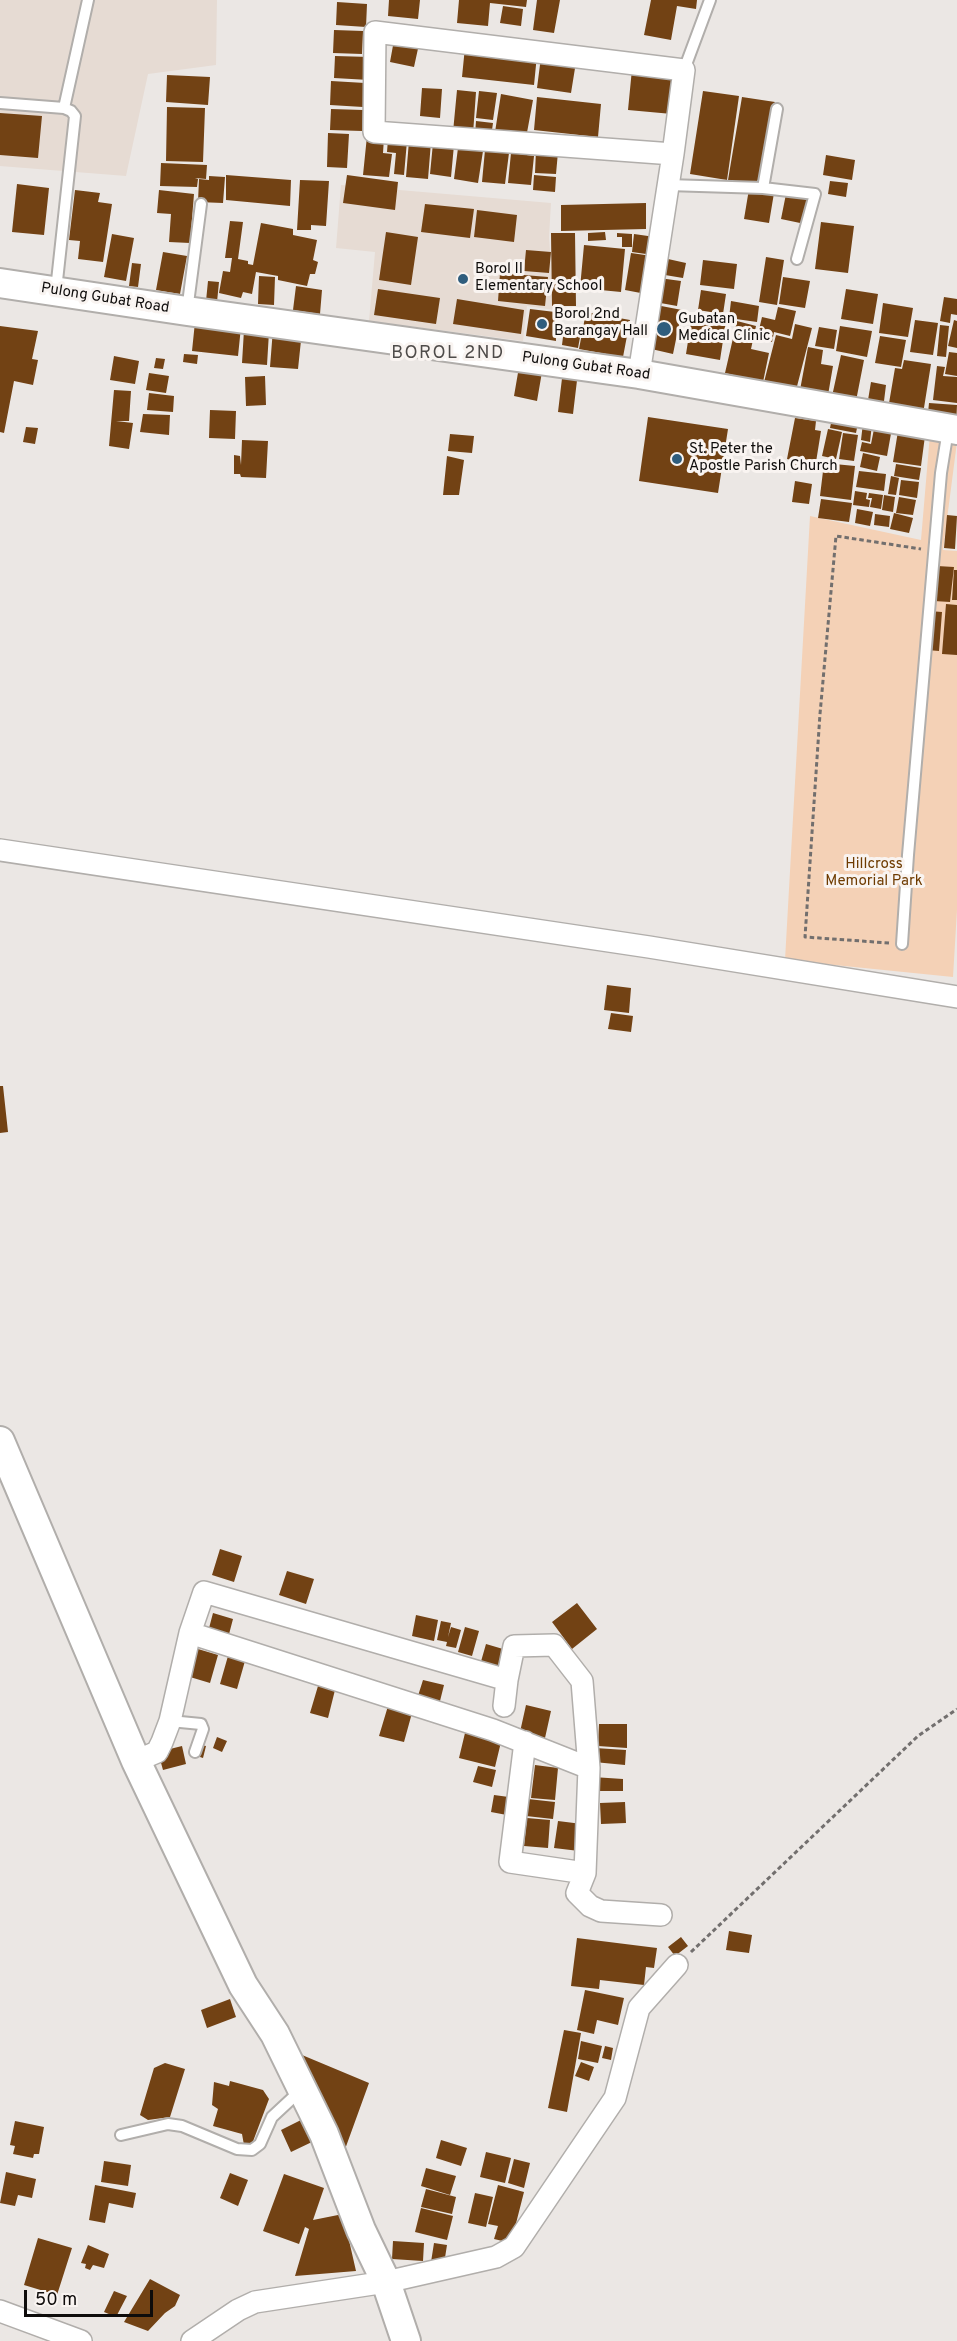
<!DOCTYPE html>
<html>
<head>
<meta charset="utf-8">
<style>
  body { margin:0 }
  #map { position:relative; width:957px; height:2341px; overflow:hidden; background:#ebe7e4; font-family:Overpass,sans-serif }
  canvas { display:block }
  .scale { position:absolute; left:24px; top:2290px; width:129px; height:27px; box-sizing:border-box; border:3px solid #0e0c0b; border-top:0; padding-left:8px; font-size:18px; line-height:21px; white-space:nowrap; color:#0e0c0b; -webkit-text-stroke:4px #f9f4f1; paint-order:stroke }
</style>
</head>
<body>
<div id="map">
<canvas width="957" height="2341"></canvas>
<div class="scale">50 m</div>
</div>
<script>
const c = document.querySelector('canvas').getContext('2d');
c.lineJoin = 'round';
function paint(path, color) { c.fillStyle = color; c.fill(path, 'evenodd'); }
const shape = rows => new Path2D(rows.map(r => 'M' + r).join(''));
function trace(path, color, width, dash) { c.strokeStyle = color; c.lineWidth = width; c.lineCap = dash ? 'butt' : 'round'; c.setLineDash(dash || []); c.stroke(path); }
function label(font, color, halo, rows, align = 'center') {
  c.font = font + ' Overpass,sans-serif'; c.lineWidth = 6; c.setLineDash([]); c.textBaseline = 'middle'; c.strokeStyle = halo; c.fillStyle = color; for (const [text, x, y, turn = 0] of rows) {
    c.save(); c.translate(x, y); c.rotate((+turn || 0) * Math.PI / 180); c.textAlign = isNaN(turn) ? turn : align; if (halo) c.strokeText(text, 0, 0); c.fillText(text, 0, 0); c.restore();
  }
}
const built = shape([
  [0,0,217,0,216,65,148,74,126,176,0,166],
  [341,185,551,203,549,237,554,310,527,306,523,341,369,321,375,252,336,248]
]);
const green = shape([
  [930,434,957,442,943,550,957,551,957,910,953,977,785,960,810,516,921,540]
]);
const building = shape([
  [389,0,420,0,418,19,388,16],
  [459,0,527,0,526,7,490,3,488,26,457,23],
  [537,0,560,0,554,33,533,30],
  [651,0,697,0,696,9,677,6,671,40,644,35],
  [337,2,367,4,366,27,336,25],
  [503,6,523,9,521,26,500,23],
  [334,30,363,31,362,54,333,53],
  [394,40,419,44,414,67,390,62],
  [465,47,537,55,534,85,462,77],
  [335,56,370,57,369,80,334,78],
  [541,57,576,62,571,93,537,88],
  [632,69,676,73,672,114,628,110],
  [167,75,210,77,208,105,166,102],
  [331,81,365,83,363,107,330,105],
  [422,88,442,89,440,118,420,116],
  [457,90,476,92,473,134,453,132],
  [479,91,497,93,493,120,476,118],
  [703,91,739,96,727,180,690,174],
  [501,94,533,100,526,138,495,132],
  [537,97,601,104,598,137,534,130],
  [742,97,775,102,760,185,728,180],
  [167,107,205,108,203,162,166,161],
  [331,109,363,110,362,131,330,130],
  [0,113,42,116,38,158,0,155],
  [476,121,493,123,491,137,475,135],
  [328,133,349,134,347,168,327,167],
  [367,136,384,138,383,153,392,154,389,177,363,175],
  [388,139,407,141,404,175,394,174,396,153,387,152],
  [409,141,431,142,428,179,406,177],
  [433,143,454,145,451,177,430,174],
  [458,148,483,151,478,183,454,179],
  [485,150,509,153,505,184,482,182],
  [536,150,558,152,556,174,535,173],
  [511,153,534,156,531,185,508,183],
  [826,155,855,160,852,180,823,175],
  [161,163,207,165,206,179,195,178,198,179,197,187,160,186],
  [226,175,291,180,290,206,226,200],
  [347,175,398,182,395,210,343,203],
  [534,175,556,177,555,192,533,190],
  [209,176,225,177,223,203,198,202,199,179,209,180],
  [300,180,329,181,326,226,311,225,311,230,297,230],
  [830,181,848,183,846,197,828,194],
  [17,184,49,188,44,235,12,232],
  [749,189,774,193,769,223,744,219],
  [75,190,100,193,98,202,112,204,103,262,78,259,80,241,69,240],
  [159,190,194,194,190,243,169,242,171,214,157,213],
  [786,194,810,199,805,224,781,219],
  [646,203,646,229,561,231,561,205],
  [425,204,474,209,470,238,421,232],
  [477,210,517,215,514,242,474,237],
  [230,221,243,222,238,259,248,261,248,264,253,265,261,223,293,229,293,235,317,240,313,260,318,262,315,274,310,274,307,286,278,280,278,276,256,272,252,294,243,292,241,298,219,293,223,271,230,272,232,258,225,258],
  [821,222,854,226,848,273,815,269],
  [386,232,418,237,411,285,379,280],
  [605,232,606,240,588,241,588,233],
  [551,233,575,233,576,306,552,306],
  [617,233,632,234,632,247,622,247,622,237,617,237],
  [112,234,134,238,126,281,104,277],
  [634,234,655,237,653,255,632,252],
  [584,245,625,249,621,292,580,288],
  [526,250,551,252,549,273,524,271],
  [163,252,187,256,180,294,156,290],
  [631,253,652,256,646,294,625,290],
  [766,257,784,260,777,305,759,302],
  [668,259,686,263,683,278,665,275],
  [703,260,737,264,734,289,700,285],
  [132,263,141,264,138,287,129,286],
  [500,273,548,277,545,306,498,301],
  [259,276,275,277,274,305,258,304],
  [783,277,810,281,805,308,779,304],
  [659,278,681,281,677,306,655,302],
  [208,281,219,282,217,302,206,301],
  [296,286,322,290,320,314,293,310],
  [378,289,440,298,436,324,374,315],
  [846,289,878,294,873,324,841,319],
  [701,290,726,294,723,314,698,310],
  [944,297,957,299,957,315,951,314,950,323,940,321],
  [457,299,524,310,521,334,453,324],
  [731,301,759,306,757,322,729,318],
  [883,303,913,308,908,337,879,333],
  [656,305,682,310,673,354,647,348],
  [778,307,796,311,790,336,774,332,772,342,757,338,762,317,775,320],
  [530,309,555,312,556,341,526,336],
  [586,312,630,320,623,357,579,349],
  [692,316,726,321,720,360,686,354],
  [915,320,938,323,933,355,910,352],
  [954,320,957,321,957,348,948,346],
  [737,321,756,326,751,349,769,353,763,382,725,373],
  [195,322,241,327,238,356,192,351],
  [795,324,812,328,794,398,762,390,776,335,792,339],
  [940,325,949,326,946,357,937,356],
  [0,326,38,331,32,359,38,360,33,385,14,381,4,433,0,432],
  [840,326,872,331,867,357,836,351],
  [819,327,837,330,834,349,815,346],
  [273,329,302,331,298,369,270,367],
  [564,329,581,332,578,348,562,345],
  [244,330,269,332,267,365,242,363],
  [880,336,906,340,901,367,875,363],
  [808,347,823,350,821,364,833,366,828,395,800,390],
  [949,352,957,353,957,376,945,374],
  [184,354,198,355,197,364,183,362],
  [841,355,864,360,855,406,831,401],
  [114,356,139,361,135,384,110,380],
  [156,358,165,359,163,369,154,368],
  [904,360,931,364,923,414,888,409,895,368,902,369],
  [937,366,945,367,943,376,957,377,957,403,933,400],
  [519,367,542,372,537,401,514,396],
  [563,370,578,372,573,414,558,412],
  [149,373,169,376,166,393,146,390],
  [265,376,266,405,246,406,245,377],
  [871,382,886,385,883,409,867,406],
  [114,390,131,391,129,421,116,421,133,423,129,449,109,446],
  [149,393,174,396,173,412,147,410],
  [929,403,957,405,956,426,927,423],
  [210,410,236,411,235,439,209,438],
  [143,414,170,415,169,435,140,432],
  [648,417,728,429,718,493,639,481],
  [795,418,816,421,815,430,821,431,816,462,809,461,807,470,795,468,796,461,787,459],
  [832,418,858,423,856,433,830,428],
  [863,423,872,424,870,442,861,440],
  [875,424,892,428,887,456,860,451,862,442,871,444],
  [26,427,38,428,35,444,23,442],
  [828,429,842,432,836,459,822,456],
  [898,431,925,436,921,466,893,462],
  [843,433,858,435,854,461,839,459],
  [450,434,474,436,472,453,448,451],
  [242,440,268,441,266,478,241,477,240,474,234,474,234,455,240,456,241,465],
  [863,453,880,457,877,471,860,467],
  [447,456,464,460,459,495,443,495],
  [824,463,855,466,851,500,820,496],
  [896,464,921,468,919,480,894,476],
  [859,471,886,474,884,491,856,487],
  [891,476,899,478,896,495,888,494],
  [901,480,919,482,917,498,899,495],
  [795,481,812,484,809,504,792,502],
  [855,491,867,493,866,499,870,500,869,507,853,505],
  [869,493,883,495,881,509,870,507,872,498,868,498],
  [884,495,895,497,893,512,882,510],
  [899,497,916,500,913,515,896,513],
  [821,499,852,503,849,522,818,518],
  [857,509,873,512,870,526,855,523],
  [894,513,913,518,909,533,890,529],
  [875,514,890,516,889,527,874,525],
  [947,515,957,516,955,549,944,548],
  [937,566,954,567,950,602,934,601],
  [954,570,957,570,957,600,952,600],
  [946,604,957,605,957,655,942,654],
  [929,611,942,612,939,651,927,650],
  [607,985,631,988,629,1013,604,1010],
  [611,1013,633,1016,631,1032,608,1029],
  [0,1086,3,1086,8,1132,0,1133],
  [220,1549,242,1556,234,1582,212,1575],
  [287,1571,314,1579,306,1604,279,1595],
  [577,1603,597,1629,572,1649,552,1622],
  [213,1613,233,1619,228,1638,208,1632],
  [416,1615,438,1620,434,1641,412,1636],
  [441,1621,451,1623,448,1637,451,1627,461,1630,456,1648,446,1646,447,1642,437,1640],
  [465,1627,479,1631,472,1656,458,1652],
  [486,1644,503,1649,497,1670,480,1665],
  [198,1649,218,1655,210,1683,190,1677],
  [228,1656,245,1661,237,1689,220,1684],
  [423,1680,444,1685,439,1705,417,1699],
  [318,1686,335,1690,328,1718,310,1713],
  [526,1705,551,1711,545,1738,520,1732],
  [388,1706,412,1713,404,1742,379,1736],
  [599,1724,627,1724,627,1748,598,1746],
  [465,1733,501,1742,495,1767,459,1758],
  [217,1737,227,1741,222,1752,213,1748],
  [200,1745,206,1746,203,1758,197,1756],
  [182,1746,186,1764,163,1770,158,1752],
  [595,1748,626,1750,625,1765,594,1762],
  [535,1765,558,1768,555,1800,531,1798],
  [478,1766,496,1770,492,1787,473,1782],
  [593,1777,623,1779,623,1791,593,1791],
  [494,1795,516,1798,512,1816,491,1812],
  [528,1799,555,1802,553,1819,526,1816],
  [625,1802,626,1823,601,1824,600,1803],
  [527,1818,550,1820,548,1848,524,1846],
  [558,1821,582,1824,579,1851,554,1848],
  [729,1931,752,1935,749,1953,726,1950],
  [681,1937,688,1946,675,1956,668,1947],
  [577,1938,657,1948,654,1968,646,1967,644,1985,600,1980,599,1989,571,1986],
  [585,1990,624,1998,618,2025,597,2020,594,2034,577,2030],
  [230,1999,236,2017,207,2028,201,2010],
  [564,2030,581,2033,567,2112,548,2108],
  [581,2041,602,2046,598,2063,578,2059],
  [605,2046,613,2048,611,2060,602,2058],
  [302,2055,369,2083,344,2152],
  [581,2062,594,2067,589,2081,575,2076],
  [165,2063,185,2069,170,2117,148,2120,140,2115,154,2068],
  [230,2081,263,2090,269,2099,252,2144,244,2145,242,2134,213,2126,218,2109,212,2105,214,2082,229,2086],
  [303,2119,314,2141,291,2152,281,2130],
  [15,2121,44,2127,39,2154,34,2154,33,2158,13,2154,15,2146,10,2145],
  [441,2140,467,2148,461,2166,436,2158],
  [486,2152,511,2158,505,2183,480,2177],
  [514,2159,530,2163,524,2188,508,2183],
  [104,2161,131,2165,128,2186,101,2182],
  [426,2168,456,2176,450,2195,421,2186],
  [6,2172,36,2179,32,2198,18,2195,15,2206,0,2203],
  [230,2173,248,2180,238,2206,220,2198],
  [284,2174,324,2188,313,2220,343,2214,356,2271,295,2276,309,2229,305,2227,299,2244,263,2231],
  [95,2185,136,2193,133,2208,109,2203,105,2223,89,2220],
  [498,2185,524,2192,511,2243,494,2239,498,2226,488,2224],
  [426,2189,456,2197,452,2214,421,2207],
  [475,2193,493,2197,486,2227,468,2223],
  [421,2208,453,2216,447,2240,415,2232],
  [38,2238,72,2248,57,2295,24,2285],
  [393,2241,424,2243,423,2261,392,2259],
  [434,2243,447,2245,444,2264,431,2262],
  [88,2245,109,2254,104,2268,93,2265,90,2270,85,2268,86,2264,81,2263],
  [150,2279,180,2295,175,2306,165,2313,148,2331,124,2322],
  [114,2291,127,2296,116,2317,104,2312]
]);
const path = shape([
  [889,943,805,937,820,714,836,536,921,549],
  [691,1952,918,1736,957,1709]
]);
const lane = shape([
  [684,70,710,0],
  [0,103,64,108,71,111,75,116,56,290],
  [64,108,88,0],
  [668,185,763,188,815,194,797,259],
  [763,188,777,109],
  [187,311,201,204],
  [902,944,908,855,941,473,948,430],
  [170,1721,201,1724,203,1729,195,1752],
  [121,2135,168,2124,182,2126,237,2149,252,2150,260,2144,272,2117,300,2091]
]);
const street = shape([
  [639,374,673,154,684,70,375,32,374,132,673,154],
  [0,850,649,947,957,997],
  [190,1633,493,1730,589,1768,585,1873,577,1893,590,1906,601,1911,661,1915],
  [507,1680,514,1646,554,1645,582,1681,589,1768],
  [525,1742,510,1862,585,1873],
  [136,1761,157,1752,162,1742,170,1721,190,1633,204,1592,507,1680,504,1706],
  [0,2311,81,2341],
  [192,2341,238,2310,255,2302,386,2282,496,2257,514,2247,615,2098,639,2008,677,1965]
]);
const secondary = shape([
  [0,283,187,311,639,374,957,430],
  [0,1441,136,1761,243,1985,275,2034,324,2134,361,2230,386,2282,406,2341]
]);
const markers = [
  [463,279,6,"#2f5d7d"],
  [542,324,6,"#2f5d7d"],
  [664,329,8,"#2f5d7d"],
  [677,459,6,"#2f5d7d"]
];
const poiNames = [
  ["Borol II",475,270],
  ["Elementary School",475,287],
  ["Borol 2nd",554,315],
  ["Barangay Hall",554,332],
  ["Gubatan",678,320],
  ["Medical Clinic",678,337],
  ["St. Peter the",689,450],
  ["Apostle Parish Church",689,467]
];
const streetNames = [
  ["Pulong Gubat Road",105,299,9],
  ["Pulong Gubat Road",586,367,8]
];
const parkNames = [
  ["Hillcross",874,865],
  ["Memorial Park",874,882]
];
const quarterNames = [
  ["BOROL 2ND",448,354]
];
paint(built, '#e6dbd3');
paint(green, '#f4d1b6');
paint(building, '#724214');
trace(lane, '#b1aeab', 14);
trace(street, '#b1aeab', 24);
trace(secondary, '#b1aeab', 32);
trace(path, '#726f6e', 3, [4.5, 3]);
trace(lane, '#fff', 10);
trace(street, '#fff', 21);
trace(secondary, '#fff', 28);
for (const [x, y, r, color] of markers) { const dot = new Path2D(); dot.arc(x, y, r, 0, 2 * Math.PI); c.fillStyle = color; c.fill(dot); trace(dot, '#f9f4f1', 2); }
label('15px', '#0e0c0b', '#f9f4f1', poiNames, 'left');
label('15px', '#0e0c0b', '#f9f4f1', streetNames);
label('15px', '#6e3b01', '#f9f4f1', parkNames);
c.letterSpacing = '1.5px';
label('18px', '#4e4b49', '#f9f4f1', quarterNames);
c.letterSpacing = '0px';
</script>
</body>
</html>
